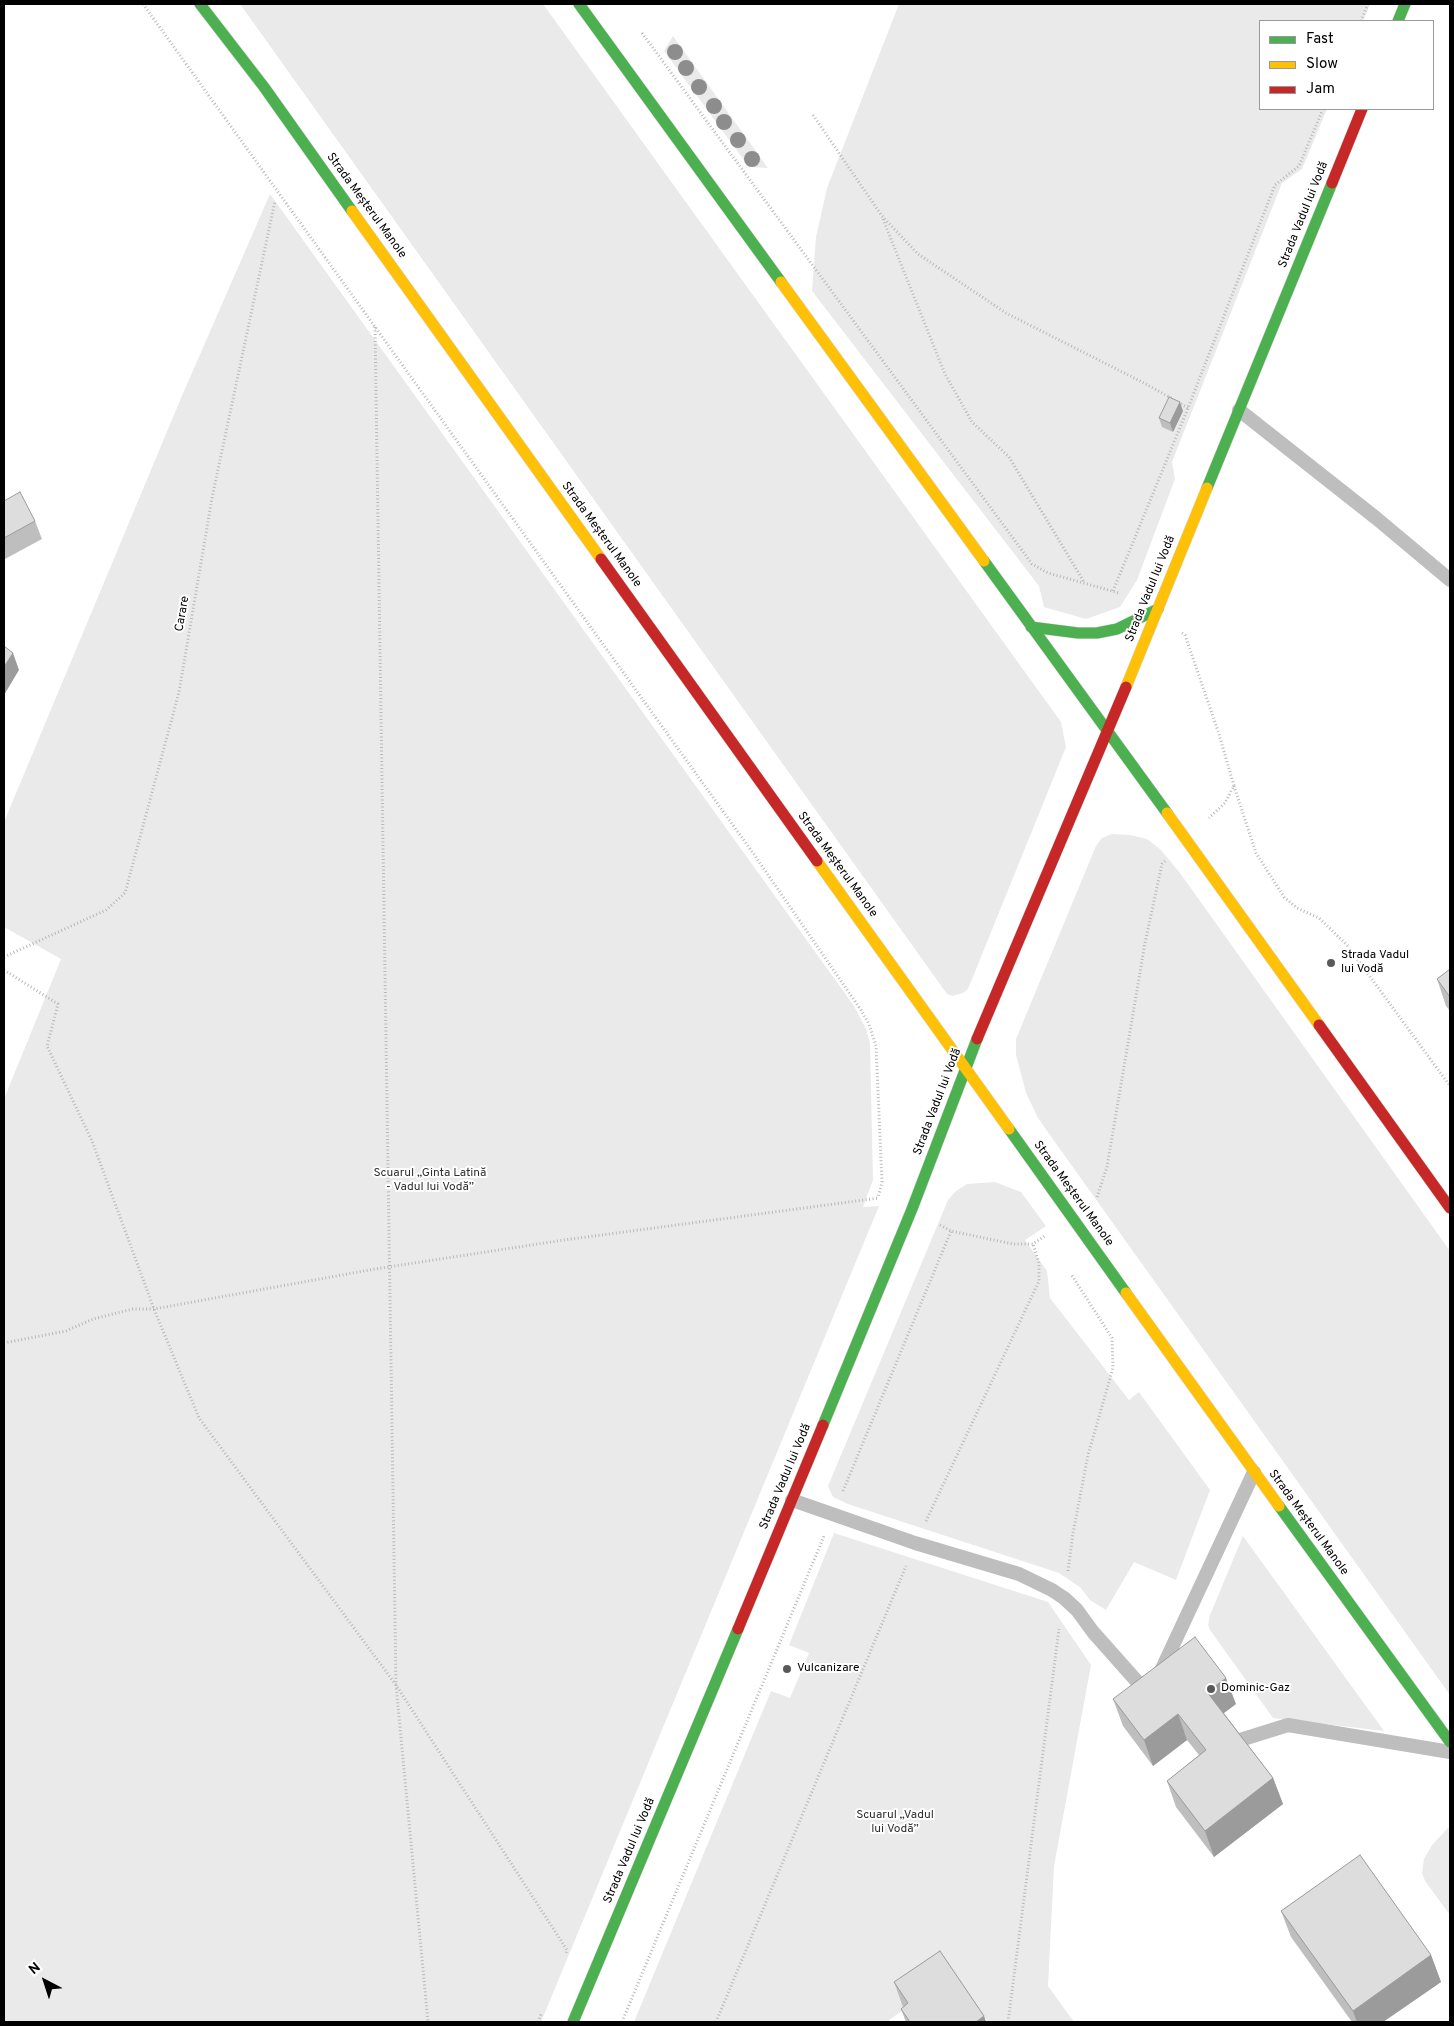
<!DOCTYPE html>
<html>
<head>
<meta charset="utf-8">
<style>
  body { margin:0 }
  #map { position:relative; width:1454px; height:2026px; overflow:hidden; background:#fff; font-family:Overpass,sans-serif }
  canvas { display:block }
  .frame { position:absolute; inset:0; border:5px solid #000; pointer-events:none }
  .legend { position:absolute; left:1259px; top:20px; width:175px; height:90px; box-sizing:border-box; background:#fff; border:1px solid #999; margin:0; padding:6px 9px; list-style:none; font-size:15px; color:#000 }
  .legend li { display:flex; align-items:center; gap:10px; height:25px }
  .legend b { width:25px; border:1px solid #999 }
  .north { position:absolute; left:20px; top:1956px; width:50px; height:50px; -webkit-text-stroke:4px #fff; paint-order:stroke; rotate:320deg; font-size:14px; font-weight:700; line-height:20px; text-align:center; color:#000 }
  .north::after { content:''; display:block; margin:auto; width:18px; height:22px; background:#000; clip-path:polygon(50% 0,100% 100%,50% 72%,0 100%) }
</style>
</head>
<body>
<div id="map">
<canvas width="1454" height="2026"></canvas>
<div class="frame"></div>
<ul class="legend">
<li><b style="height:6px;background:#4caf50"></b>Fast</li>
<li><b style="height:6px;background:#ffc107"></b>Slow</li>
<li><b style="height:6px;background:#c62828"></b>Jam</li>
</ul>
<div class="north">N</div>
</div>
<script>
const c = document.querySelector('canvas').getContext('2d');
c.lineJoin = 'round';
function paint(path, color) { c.fillStyle = color; c.fill(path, 'evenodd'); }
const shape = rows => new Path2D(rows.map(r => 'M' + r).join(''));
function trace(path, color, width, dash) { c.strokeStyle = color; c.lineWidth = width; c.lineCap = dash ? 'butt' : 'round'; c.setLineDash(dash || []); c.stroke(path); }
function label(font, color, halo, rows, align = 'center') {
  c.font = font + ' Overpass,sans-serif'; c.lineWidth = 4; c.setLineDash([]); c.textBaseline = 'middle'; c.strokeStyle = halo; c.fillStyle = color; for (const [text, x, y, turn = 0] of rows) {
    c.save(); c.translate(x, y); c.rotate((+turn || 0) * Math.PI / 180); c.textAlign = isNaN(turn) ? turn : align; if (halo) c.strokeText(text, 0, 0); c.fillText(text, 0, 0); c.restore();
  }
}
const green = shape([
  [240,4,543,4,1061,722,1066,747,968,989,963,993,952,996,947,994],
  [899,4,1370,4,1363,21,1260,21,1260,109,1327,109,1302,169,1282,183,1172,462,1175,479,1137,580,1120,607,1086,619,1044,607,1039,586,812,291,816,237,827,188],
  [673,36,768,168,749,167,664,51],
  [270,194,854,1006,866,1029,870,1043,873,1180,863,1207,879,1206,541,2022,4,2022,4,1099,61,959,4,927,4,822,181,398],
  [1112,834,1130,835,1147,839,1161,850,1180,873,1450,1251,1450,1695,1057,1145,1038,1118,1026,1093,1016,1055,1016,1039,1096,846,1102,838],
  [995,1182,1021,1192,1046,1226,1025,1240,1047,1271,1050,1298,1129,1400,1139,1392,1210,1490,1176,1580,1134,1562,1106,1610,1090,1600,1080,1587,1059,1573,848,1504,833,1497,828,1486,948,1200,956,1191,967,1184],
  [834,1533,1048,1602,1091,1665,1054,1866,1048,1986,1074,2022,988,2022,953,1976,889,2020,890,2022,634,2022,771,1691,790,1698,809,1653,789,1645],
  [1243,1536,1384,1731,1273,1718,1210,1630,1208,1625,1210,1615],
  [1448,1828,1450,1828,1450,1915,1425,1881,1422,1873,1424,1859,1432,1845]
]);
const path = shape([
  [143,4,753,853,861,1010,869,1024,876,1046,882,1182,878,1198],
  [1361,21,1368,4],
  [642,33,1032,564,1048,573,1119,593],
  [813,115,882,216,918,254,1006,313,1142,382,1173,399],
  [883,219,945,374,972,422,1009,457,1084,582],
  [375,327,396,1685,428,2022],
  [1178,402,1188,408],
  [1113,591,1188,408,1275,185,1299,166,1323,109],
  [1182,633,1185,635,1219,734,1234,786,1225,803,1209,818],
  [1234,786,1256,853,1284,897,1297,908,1319,918,1347,945,1450,1086],
  [4,957,106,910,125,893,179,692,212,498,275,201],
  [4,970,58,1004,47,1046,92,1141,154,1309,199,1418,396,1685,567,1950,566,1953],
  [1097,1197,1107,1167,1145,943,1162,864,1165,861],
  [940,1225,951,1231,1013,1244,1033,1244,1046,1235],
  [4,1343,66,1331,93,1319,133,1309,154,1309,375,1269,564,1240,879,1198],
  [843,1491,951,1231],
  [926,1521,1039,1281,1039,1263,1033,1244],
  [1068,1571,1073,1533,1088,1455,1113,1368,1112,1338,1071,1274],
  [538,2022,541,2014],
  [622,2022,824,1536],
  [716,2022,906,1566],
  [1008,2022,1059,1629]
]);
const lane = shape([
  [1239,410,1376,518,1450,580],
  [792,1500,915,1543,1019,1574,1052,1590,1064,1598,1077,1610,1093,1632,1149,1695],
  [1160,1673,1254,1472],
  [1225,1741,1240,1740,1288,1725,1450,1752]
]);
const fast = shape([
  [200,4,264,87,352,211],
  [579,4,781,282],
  [1398,21,1405,4],
  [1207,488,1332,183],
  [984,561,1167,813],
  [1031,627,1078,633,1097,633,1117,629,1158,609],
  [1009,1129,1126,1293],
  [823,1425,912,1209,977,1039],
  [1279,1506,1450,1742],
  [573,2022,738,1629]
]);
const slow = shape([
  [352,211,601,559],
  [781,282,984,561],
  [1126,687,1207,488],
  [1167,813,1319,1025],
  [817,861,1009,1129],
  [1126,1293,1279,1506]
]);
const jam = shape([
  [1332,183,1362,109],
  [601,559,817,861],
  [1319,1025,1450,1208],
  [977,1039,1126,687],
  [738,1629,823,1425]
]);
const trees = [
  [675,52],
  [686,68],
  [699,87],
  [714,106],
  [724,122],
  [738,140],
  [752,159]
];
const wall = shape([
  [1183,411,1173,432,1162,427,1159,418],
  [4,501,35,521,42,539,5,559,4,557],
  [1450,969,1450,1011,1446,1006,1437,979],
  [1113,1699,1236,1704,1224,1713,1273,1778,1283,1804,1214,1857,1176,1807,1167,1781,1199,1755,1187,1740,1153,1766,1123,1726],
  [1281,1911,1431,1955,1441,1982,1383,2022,1352,2022,1291,1937],
  [894,1982,984,2016,986,2022,906,2022,901,2009,903,2007]
]);
const shadedWall = shape([
  [1180,402,1183,411,1173,432,1170,423],
  [13,653,19,670,4,695,4,667],
  [1226,1678,1236,1704,1217,1718,1207,1692],
  [1178,1714,1187,1740,1153,1766,1144,1740],
  [1273,1778,1283,1804,1214,1857,1205,1831],
  [1431,1955,1441,1982,1383,2022,1357,2022,1353,2011],
  [984,2016,986,2022,976,2022]
]);
const building = shape([
  [1169,397,1180,402,1170,423,1159,418,1169,397],
  [20,492,35,521,4,538,4,501,20,492],
  [4,646,13,653,4,667,4,646],
  [1450,969,1450,997,1437,979,1450,969],
  [1195,1637,1226,1678,1207,1692,1273,1778,1205,1831,1167,1781,1206,1750,1178,1714,1144,1740,1113,1699,1195,1637],
  [1360,1855,1431,1955,1353,2011,1281,1911,1360,1855],
  [940,1951,984,2016,976,2022,910,2022,901,2009,908,2003,894,1982,940,1951]
]);
const markers = [
  [1331,963,5,"#595959"],
  [787,1669,5,"#595959"],
  [1211,1689,5,"#595959"]
];
const streetNames = [
  ["Strada Meșterul Manole",366,206,54],
  ["Strada Vadul lui Vodă",1304,215,-68],
  ["Strada Meșterul Manole",601,535,54],
  ["Strada Vadul lui Vodă",1151,589,-68],
  ["Carare",183,614,-80],
  ["Strada Meșterul Manole",837,865,54],
  ["Strada Vadul lui Vodă",938,1102,-69],
  ["Strada Meșterul Manole",1073,1194,54],
  ["Strada Vadul lui Vodă",786,1477,-67],
  ["Strada Meșterul Manole",1308,1523,54],
  ["Strada Vadul lui Vodă",630,1851,-67]
];
const poiNames = [
  ["Strada Vadul",1341,956],
  ["lui Vodă",1341,970],
  ["Vulcanizare",797,1669],
  ["Dominic-Gaz",1221,1689]
];
const parkNames = [
  ["Scuarul „Ginta Latină",430,1174],
  ["- Vadul lui Vodă”",430,1188],
  ["Scuarul „Vadul",895,1816],
  ["lui Vodă”",895,1830]
];
paint(green, '#eaeaea');
trace(fast, '#dbdbdb', 12);
trace(slow, '#dbdbdb', 12);
trace(jam, '#dbdbdb', 12);
trace(path, '#b8b8b8', 3, [1, 2.5]);
trace(lane, '#bebebe', 14);
trace(fast, '#4caf50', 11);
trace(slow, '#ffc107', 11);
trace(jam, '#c62828', 11);
c.fillStyle = '#8d8d8d';
for (const [x, y] of trees) { c.beginPath(); c.arc(x, y, 8, 0, 2 * Math.PI); c.fill(); }
paint(wall, '#bebebe');
paint(shadedWall, '#9b9b9b');
paint(building, '#ddd');
trace(building, '#9b9b9b', 1);
for (const [x, y, r, color] of markers) { const dot = new Path2D(); dot.arc(x, y, r, 0, 2 * Math.PI); c.fillStyle = color; c.fill(dot); trace(dot, '#fff', 2); }
label('12px', '#000', '#fff', streetNames);
label('12px', '#000', '#fff', poiNames, 'left');
label('12px', '#303030', '#fff', parkNames);
</script>
</body>
</html>
